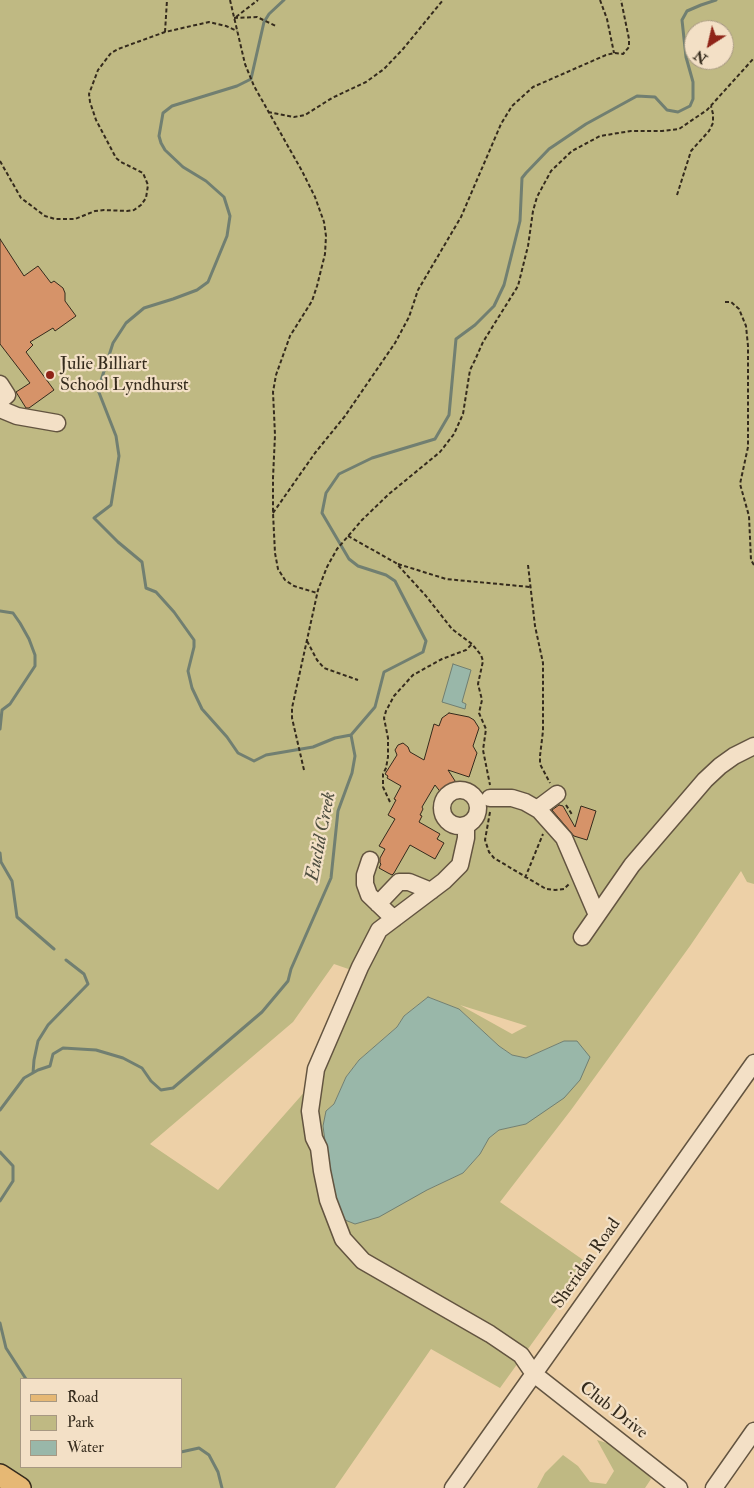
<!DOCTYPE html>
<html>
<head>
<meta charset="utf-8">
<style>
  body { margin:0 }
  #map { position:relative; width:754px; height:1488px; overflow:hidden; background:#edd0a7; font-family:"IM FELL Double Pica",serif }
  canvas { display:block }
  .legend { position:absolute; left:20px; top:1378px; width:162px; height:90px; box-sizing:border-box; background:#f3e0c6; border:1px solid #a79882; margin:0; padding:6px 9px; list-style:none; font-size:15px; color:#352b1d }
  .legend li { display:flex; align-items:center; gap:10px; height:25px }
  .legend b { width:25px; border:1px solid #a79882 }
  .north { position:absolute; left:684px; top:20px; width:50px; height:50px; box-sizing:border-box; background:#f3e0c6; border:1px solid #a79882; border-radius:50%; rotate:215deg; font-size:14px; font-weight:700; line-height:20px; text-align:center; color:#352b1d }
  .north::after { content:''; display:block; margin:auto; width:18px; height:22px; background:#8f2418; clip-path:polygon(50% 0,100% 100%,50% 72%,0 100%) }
</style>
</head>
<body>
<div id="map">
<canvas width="754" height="1488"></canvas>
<ul class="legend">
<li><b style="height:6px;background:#e6b874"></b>Road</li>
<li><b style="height:14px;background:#bfb983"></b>Park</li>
<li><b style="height:14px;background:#99b7a9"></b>Water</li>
</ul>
<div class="north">N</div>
</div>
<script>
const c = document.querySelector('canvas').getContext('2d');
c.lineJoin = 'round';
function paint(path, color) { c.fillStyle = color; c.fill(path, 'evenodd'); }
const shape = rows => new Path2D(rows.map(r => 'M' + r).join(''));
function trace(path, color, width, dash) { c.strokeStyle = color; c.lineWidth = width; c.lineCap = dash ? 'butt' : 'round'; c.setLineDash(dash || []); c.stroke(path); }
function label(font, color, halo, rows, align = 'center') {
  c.font = font + ' "IM FELL Double Pica",serif'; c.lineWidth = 4.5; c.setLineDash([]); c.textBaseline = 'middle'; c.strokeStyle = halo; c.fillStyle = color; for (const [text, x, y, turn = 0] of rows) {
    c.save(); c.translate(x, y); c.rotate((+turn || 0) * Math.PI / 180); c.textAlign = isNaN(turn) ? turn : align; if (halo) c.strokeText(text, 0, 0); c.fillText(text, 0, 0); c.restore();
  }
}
const green = shape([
  [0,0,754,0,754,884,747,882,741,871,690,946,571,1110,500,1202,589,1264,500,1388,431,1349,335,1488,20,1488,0,1474],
  [694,30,724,30,724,60,694,60],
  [334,964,357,972,315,1080,218,1190,150,1144,293,1022],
  [428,997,459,1009,499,1046,512,1055,526,1058,564,1041,526,1124,499,1130,488,1138,480,1154,463,1173,427,1190,326,1111,334,1104,346,1077,359,1060,397,1027,404,1016],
  [460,1005,527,1026,512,1034],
  [21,1379,181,1379,181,1467,21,1467],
  [597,1440,610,1444,642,1466,651,1479,645,1488,537,1488,545,1473,563,1455,578,1466,590,1482,606,1484,614,1471]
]);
const water = shape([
  [453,664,471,670,462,702,466,704,465,709,442,702,453,664],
  [428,997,459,1009,499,1046,512,1055,526,1058,564,1041,577,1041,590,1057,580,1080,564,1098,526,1124,499,1130,489,1138,480,1154,463,1173,427,1190,379,1217,355,1224,345,1220,338,1205,328,1163,323,1126,326,1111,334,1104,346,1077,359,1060,397,1027,404,1016,428,997]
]);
const stream = shape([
  [0,611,13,613,20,623,29,639,35,655,35,666,10,704,2,710,0,729],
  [351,735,375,707,384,672,423,652,426,641,395,581,386,575,358,566,349,559,322,513,326,493,339,474,372,458,435,439,449,415,456,339,475,325,494,306,504,285,520,221,522,178,526,173,549,149,586,124,637,96,655,97,667,110,678,112,690,106,693,99,693,82,686,57,682,20,687,11,701,5,716,0],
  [0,853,1,862,12,881,17,917,54,949],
  [33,1073,34,1060,38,1041,48,1025,88,984,84,974,66,960],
  [0,1110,24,1078,38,1070,50,1066,53,1054,63,1048,96,1050,123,1058,142,1068,151,1081,161,1090,173,1088,262,1012,288,981,291,969,331,878,338,811,352,773,355,756,351,735,335,738,313,747,266,755,254,761,238,753,227,737,202,709,192,688,188,671,194,647,194,640,174,612,156,592,146,588,142,562,118,542,94,518,111,505,119,456,116,436,98,390,113,343,126,323,144,308,173,299,197,290,208,282,227,236,230,216,224,197,206,181,183,167,165,150,161,143,159,136,163,113,172,106,237,86,251,79,264,22,269,14,284,0],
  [0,1152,13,1166,13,1181,0,1201],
  [0,1323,6,1348,26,1379],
  [181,1452,199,1448,209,1455,218,1472,222,1488]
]);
const building = shape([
  [0,239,24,276,38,266,51,283,54,281,63,288,65,293,65,301,76,316,55,331,53,328,30,342,33,345,26,352,54,390,29,408,26,408,16,392,30,383,0,344,0,239],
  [449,713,469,717,474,720,479,728,473,746,477,753,469,777,448,770,457,784,442,794,435,785,422,807,423,809,420,815,422,816,419,822,440,834,437,839,444,843,435,859,410,845,394,873,392,875,388,873,379,868,381,864,380,863,380,858,385,849,379,846,395,819,388,815,396,800,394,799,401,786,387,778,388,776,385,774,397,755,395,750,398,745,403,743,408,747,410,752,424,760,434,724,439,726,442,718,449,713],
  [559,805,563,806,575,827,581,806,596,811,587,840,574,836,552,810,559,805]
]);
const path = shape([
  [230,0,245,64,254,86,302,171,315,197,324,222,326,236,325,254,317,286,312,301,290,336,276,375,273,392,275,435,273,478,273,513,275,553,278,569,285,580,294,586,317,593],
  [600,0,607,19,614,53],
  [236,17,258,0],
  [234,18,257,17,276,26],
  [165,32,167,0],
  [268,112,294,117,305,115,332,98,366,82,384,69,403,49,443,0],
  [0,161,21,198,45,216,55,219,75,219,95,211,104,210,127,211,134,210,141,205,146,198,148,185,143,173,121,162,116,158,96,120,90,102,89,94,98,70,111,53,118,49,165,32,209,22,226,26,237,31],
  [677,195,691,151,709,131,713,123,713,114,711,106],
  [725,302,731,302,739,309,746,326,748,346,748,447,740,484,749,516,751,560,754,565],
  [273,513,315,453,345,416,395,343,409,317,418,290,461,217,501,124,512,106,533,87,606,55,614,53,623,54,629,47,629,39,621,0],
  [348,536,396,563,426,596,452,629,472,644,481,655,483,661,478,684,482,700,479,713,486,729,483,750,490,785],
  [398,564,446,579,530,587],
  [528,565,535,626,543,663,543,731,540,756,540,764,550,783],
  [307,641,317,660,324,668,358,680],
  [304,770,292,718,292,708,318,590,327,567,337,549,362,520,389,494,440,452,454,434,463,414,470,370,475,360,483,342,518,286,528,246,533,211,537,197,551,171,572,151,600,136,631,131,662,131,679,129,707,110,754,58],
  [390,802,383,787,383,774,386,768,388,757,388,738,384,718,386,711,394,696,413,675,442,659,466,650,472,644],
  [566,805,573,816],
  [490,812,485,840,489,852,494,858,546,889,555,890,564,889,569,884],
  [525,878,543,834]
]);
const minor = shape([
  [0,384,7,395,0,401],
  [0,409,17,416,57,423],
  '442 808a18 18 0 1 1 36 0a18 18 0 1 1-36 0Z',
  [490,798,512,798,525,802,539,810,564,838,597,915],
  [537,809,557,794],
  [466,825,466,838,460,865,444,881,379,930,360,967,316,1069,310,1111,314,1138,319,1148,322,1171,328,1200,343,1239,363,1261,490,1334,521,1355,534,1374,679,1488],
  [370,860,365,875,365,884,369,895,394,919],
  [378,904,399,882,409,882,431,891],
  [582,937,632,865,705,780,720,766,734,756,754,746],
  [453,1488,754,1063],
  [714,1488,754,1431]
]);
const major = shape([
  [0,1475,20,1488]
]);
const markers = [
  [50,375,5,"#8f2418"]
];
const poiNames = [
  ["Julie Billiart",60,365],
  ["School Lyndhurst",60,386]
];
const streetNames = [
  ["Sheridan Road",587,1264,-55],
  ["Club Drive",613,1411,38]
];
const waterNames = [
  ["Euclid Creek",322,837,-79]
];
paint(green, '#bfb983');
paint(water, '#99b7a9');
trace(water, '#717f71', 1);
trace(stream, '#717f71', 3);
paint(building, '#d69369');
trace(building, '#352b1d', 1);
trace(minor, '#635440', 19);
trace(major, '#352b1d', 24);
trace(path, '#352b1d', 2, [4, 2.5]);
trace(minor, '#f3e0c6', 16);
trace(major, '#e6b874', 21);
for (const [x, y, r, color] of markers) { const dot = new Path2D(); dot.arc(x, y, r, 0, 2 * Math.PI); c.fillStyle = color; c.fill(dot); trace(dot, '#f3e0c6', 2); }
label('18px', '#352b1d', '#f3e0c6', poiNames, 'left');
label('18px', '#352b1d', '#f3e0c6', streetNames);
label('italic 19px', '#4e4e40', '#f3e0c6', waterNames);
</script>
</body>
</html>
